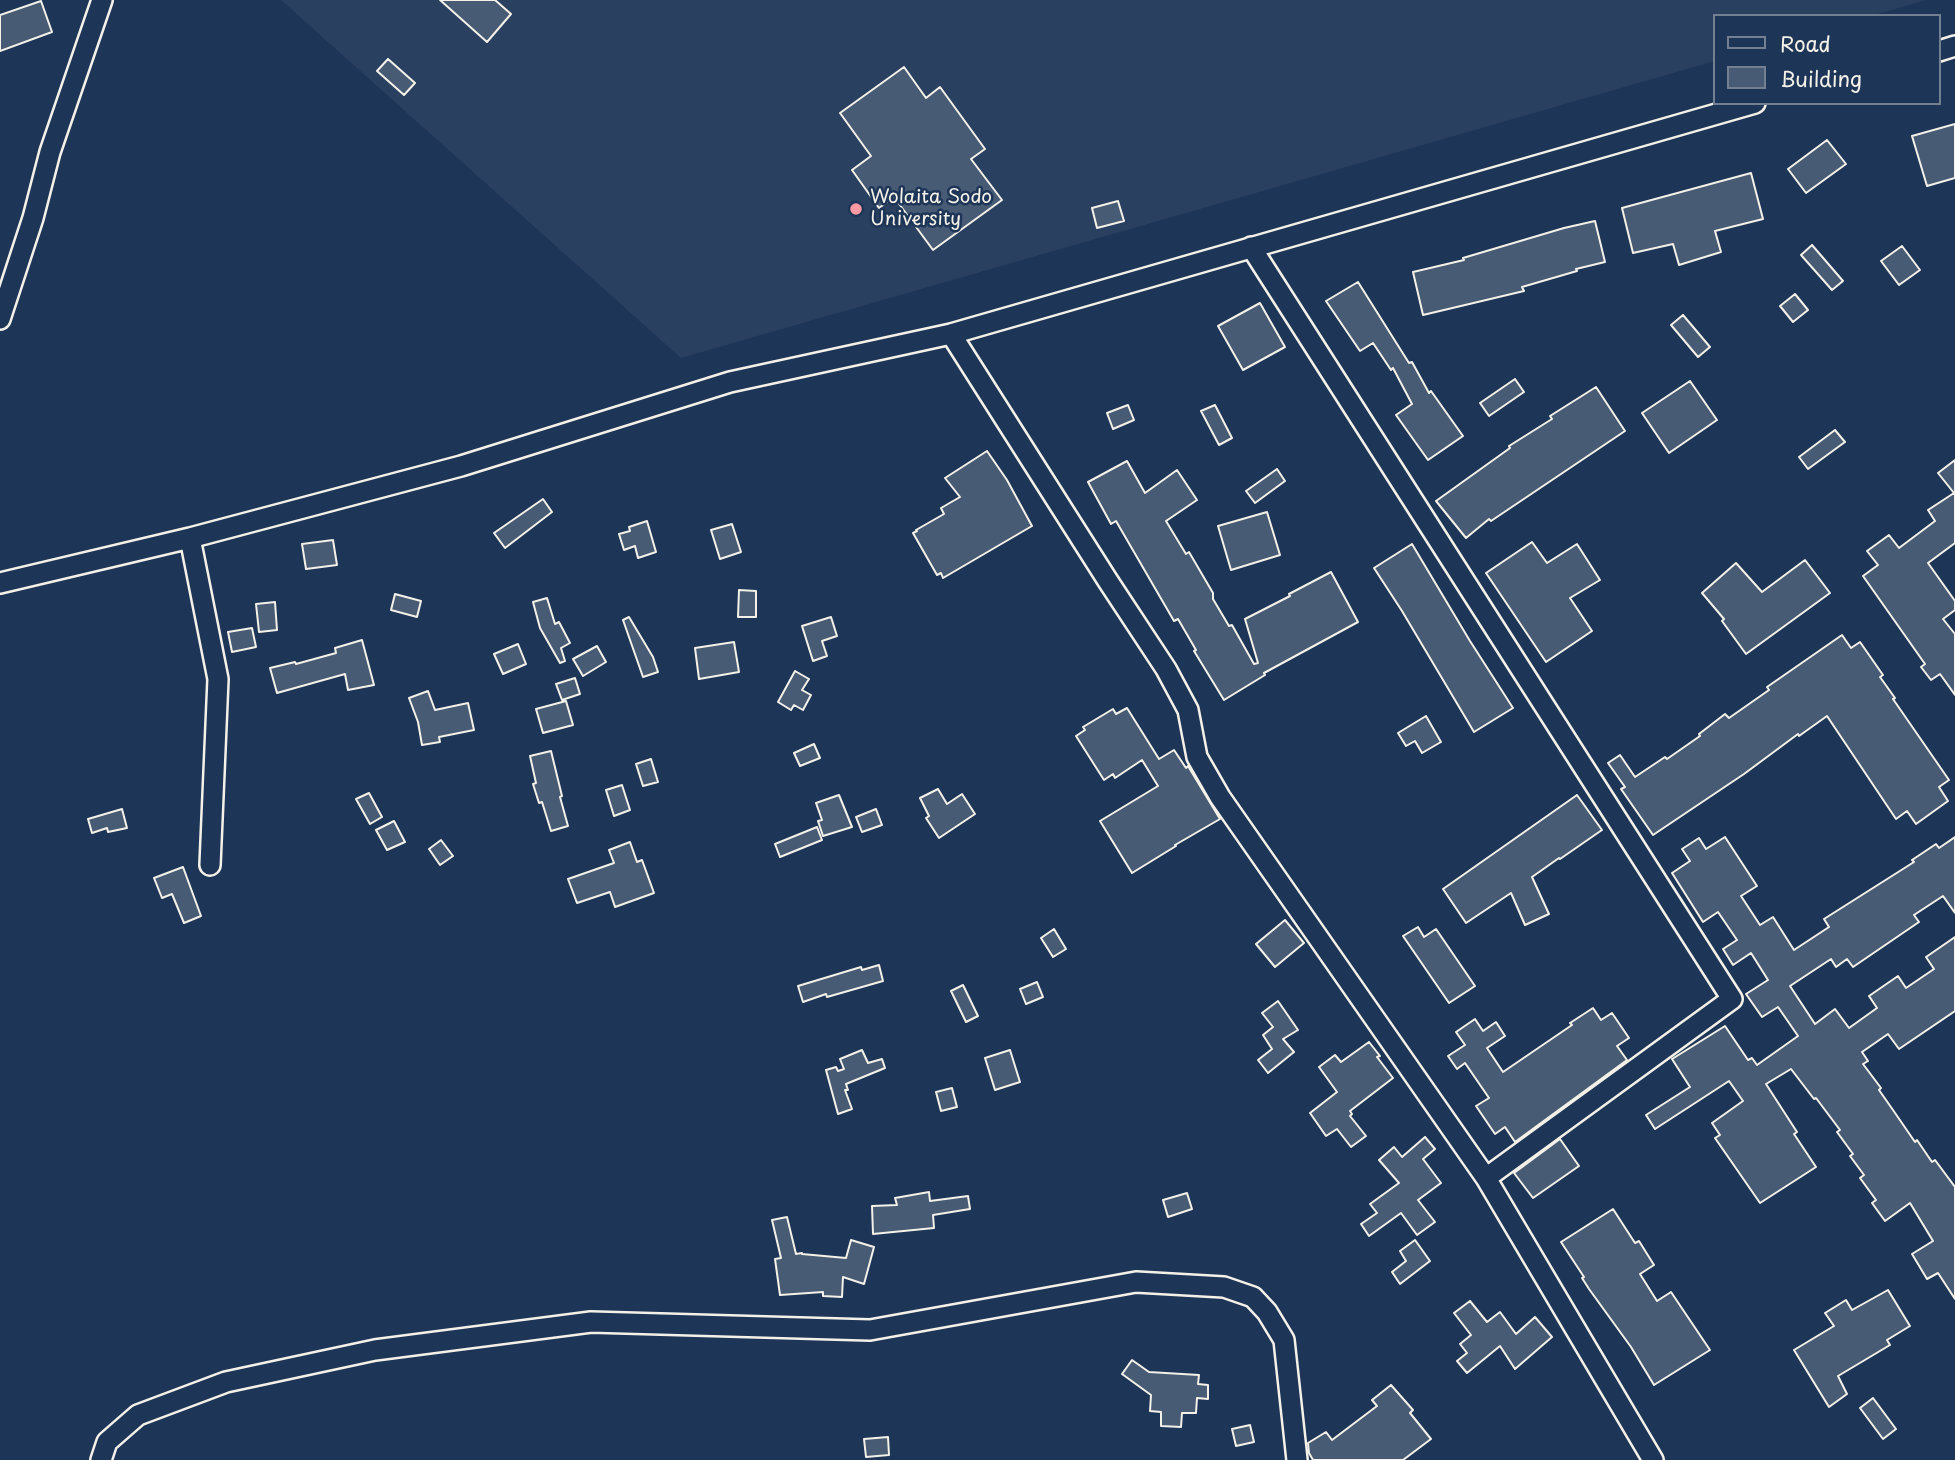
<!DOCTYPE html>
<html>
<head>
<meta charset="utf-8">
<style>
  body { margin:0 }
  #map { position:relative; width:1955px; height:1460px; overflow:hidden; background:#1d3557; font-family:"Playpen Sans",sans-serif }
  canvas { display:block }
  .legend { position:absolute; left:1713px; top:14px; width:228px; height:91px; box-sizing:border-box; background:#1d3557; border:2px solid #738091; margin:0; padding:9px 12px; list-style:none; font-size:21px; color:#f4f1e8 }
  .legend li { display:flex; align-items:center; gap:14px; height:35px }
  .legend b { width:35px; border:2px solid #738091 }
</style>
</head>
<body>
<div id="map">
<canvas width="1955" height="1460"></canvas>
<ul class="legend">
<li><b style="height:9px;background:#1d3557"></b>Road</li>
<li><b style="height:19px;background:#485b74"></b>Building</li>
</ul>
</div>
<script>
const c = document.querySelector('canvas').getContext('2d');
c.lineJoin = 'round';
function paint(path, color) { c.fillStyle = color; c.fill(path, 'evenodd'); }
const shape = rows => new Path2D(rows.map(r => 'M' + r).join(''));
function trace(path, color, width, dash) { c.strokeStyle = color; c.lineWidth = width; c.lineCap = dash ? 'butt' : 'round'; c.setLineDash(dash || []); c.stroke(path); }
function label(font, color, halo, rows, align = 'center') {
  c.font = font + ' "Playpen Sans",sans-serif'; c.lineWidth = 5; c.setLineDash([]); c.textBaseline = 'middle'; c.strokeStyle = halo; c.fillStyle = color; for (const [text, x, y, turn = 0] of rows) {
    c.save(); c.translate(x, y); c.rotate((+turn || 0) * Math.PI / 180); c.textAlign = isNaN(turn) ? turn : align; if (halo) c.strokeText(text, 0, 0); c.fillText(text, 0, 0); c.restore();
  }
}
const built = shape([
  [281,0,1926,0,1871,16,1715,16,1715,61,681,358]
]);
const building = shape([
  [440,0,495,0,511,14,487,42,440,0],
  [41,1,52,32,0,51,0,15,41,1],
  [388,59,415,83,404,95,377,71,388,59],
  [904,67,926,98,940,87,985,149,971,159,1002,200,933,250,894,197,879,208,852,170,871,156,840,113,904,67],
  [1955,124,1955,178,1927,186,1912,136,1955,124],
  [1827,140,1846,164,1806,193,1788,169,1827,140],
  [1751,173,1763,219,1715,231,1721,252,1679,265,1673,244,1633,253,1622,208,1751,173],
  [1118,201,1124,221,1097,228,1092,208,1118,201],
  [1595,221,1605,262,1576,269,1577,271,1522,287,1524,291,1423,315,1413,272,1464,260,1463,258,1564,228,1595,221],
  [1812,245,1843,281,1832,290,1801,255,1812,245],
  [1902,246,1920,270,1899,285,1881,261,1902,246],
  [1358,282,1409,363,1412,362,1429,393,1431,391,1463,436,1428,460,1396,415,1412,404,1393,368,1391,370,1373,343,1360,351,1326,301,1358,282],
  [1795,294,1808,310,1793,322,1780,306,1795,294],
  [1260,303,1285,347,1243,370,1218,326,1260,303],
  [1683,315,1710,347,1698,357,1671,325,1683,315],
  [1515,379,1524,392,1489,416,1480,403,1515,379],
  [1690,381,1717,420,1669,453,1642,413,1690,381],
  [1596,387,1625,431,1491,521,1489,519,1466,538,1436,501,1510,448,1509,446,1552,419,1550,416,1596,387],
  [1128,405,1134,420,1113,429,1107,413,1128,405],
  [1215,405,1232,438,1219,445,1201,411,1215,405],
  [1835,430,1845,442,1808,469,1799,457,1835,430],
  [987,451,1007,480,1032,526,943,578,941,573,937,575,913,533,917,531,916,530,944,514,941,508,960,497,945,478,987,451],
  [1955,460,1955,543,1928,563,1955,601,1955,610,1943,619,1955,634,1955,695,1940,674,1931,680,1921,667,1925,664,1863,576,1878,565,1867,551,1889,535,1899,548,1935,521,1928,510,1954,493,1938,473,1955,460],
  [1127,461,1145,493,1177,470,1197,500,1166,521,1186,554,1189,552,1213,593,1213,599,1229,626,1232,625,1254,664,1258,663,1245,619,1290,596,1289,594,1331,572,1358,622,1264,673,1265,675,1224,700,1194,651,1196,650,1178,619,1174,621,1116,521,1111,524,1088,482,1127,461],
  [1277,469,1285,481,1255,503,1246,491,1277,469],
  [543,499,552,512,505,548,494,533,543,499],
  [1267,512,1280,555,1231,570,1218,526,1267,512],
  [647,521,656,552,638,558,635,546,624,550,619,534,630,531,629,527,647,521],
  [732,524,741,552,720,559,711,530,732,524],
  [333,540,337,565,306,569,302,544,333,540],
  [1532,542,1547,563,1577,544,1600,580,1570,598,1592,631,1546,662,1486,573,1532,542],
  [1412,544,1470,641,1513,708,1474,732,1402,611,1374,568,1412,544],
  [1805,560,1830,593,1746,654,1722,621,1724,619,1702,593,1736,563,1762,592,1805,560],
  [739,590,756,591,756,617,738,617,739,590],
  [395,594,421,601,417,617,391,610,395,594],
  [547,598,555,624,559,622,570,643,561,648,565,661,560,663,540,628,533,602,547,598],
  [275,602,277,630,259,632,256,604,275,602],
  [629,617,653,657,658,672,643,677,623,620,629,617],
  [831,617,837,636,822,641,827,656,813,661,802,626,831,617],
  [252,628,256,647,232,652,228,632,252,628],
  [1842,635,1851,648,1860,642,1883,675,1880,677,1895,698,1893,699,1949,780,1939,787,1948,801,1916,824,1907,811,1896,819,1827,716,1799,736,1798,734,1744,774,1653,835,1621,789,1625,787,1608,763,1620,755,1635,777,1665,757,1667,759,1700,736,1699,734,1725,714,1729,718,1769,690,1767,687,1842,635],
  [362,640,374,685,348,690,345,674,277,693,270,668,295,662,296,664,336,653,335,648,362,640],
  [734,642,739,672,699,679,695,648,734,642],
  [518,644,526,664,503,674,494,654,518,644],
  [597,646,606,662,583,676,573,659,597,646],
  [795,671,809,679,802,690,811,695,803,710,794,705,791,710,778,702,795,671],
  [575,678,580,694,562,700,556,684,575,678],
  [428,691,435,710,468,703,474,730,439,737,440,742,422,745,418,722,409,698,428,691],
  [566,701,573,725,543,733,536,709,566,701],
  [1127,708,1159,759,1174,750,1186,768,1188,766,1220,819,1175,845,1176,846,1132,873,1100,821,1158,786,1142,760,1115,778,1113,774,1104,780,1076,736,1085,730,1083,727,1113,709,1116,714,1127,708],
  [1426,716,1441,742,1422,753,1415,741,1406,746,1398,733,1426,716],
  [814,744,820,758,800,766,794,753,814,744],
  [551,751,562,796,560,797,568,826,551,831,542,802,539,803,533,784,536,783,530,756,551,751],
  [651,759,658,782,643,786,636,764,651,759],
  [622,785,630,810,614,816,606,790,622,785],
  [938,789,947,804,962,794,975,814,939,838,926,818,929,816,920,798,938,789],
  [369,793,382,817,370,824,356,799,369,793],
  [839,795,852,827,823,836,818,821,822,820,816,803,839,795],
  [1577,795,1602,830,1560,859,1559,858,1532,877,1549,914,1525,925,1511,893,1466,923,1443,889,1577,795],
  [122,809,127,828,108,832,107,828,92,833,88,819,122,809],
  [876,809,882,825,862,832,856,817,876,809],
  [394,821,405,842,387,850,376,830,394,821],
  [817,827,822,840,780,857,775,844,817,827],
  [1725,837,1757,886,1741,896,1760,925,1773,917,1794,950,1829,927,1824,919,1914,862,1912,860,1936,844,1939,848,1955,837,1955,913,1943,896,1914,915,1919,922,1853,967,1847,959,1836,967,1831,959,1790,986,1815,1024,1835,1009,1849,1028,1877,1008,1869,996,1898,976,1906,988,1934,969,1926,957,1955,937,1955,1011,1899,1049,1888,1034,1862,1052,1868,1061,1863,1064,1881,1088,1879,1090,1893,1110,1915,1142,1917,1140,1932,1162,1935,1160,1955,1187,1955,1299,1938,1273,1927,1279,1912,1254,1933,1241,1910,1203,1885,1221,1872,1203,1876,1200,1860,1178,1864,1175,1850,1156,1853,1154,1837,1132,1840,1130,1816,1098,1814,1099,1791,1069,1766,1084,1797,1132,1794,1134,1816,1167,1760,1203,1715,1138,1720,1135,1712,1123,1743,1101,1729,1081,1655,1129,1646,1115,1690,1087,1672,1059,1725,1026,1748,1060,1752,1058,1757,1065,1798,1036,1778,1007,1762,1017,1746,994,1768,980,1751,953,1733,965,1723,949,1737,940,1718,912,1703,922,1672,873,1690,861,1682,849,1699,838,1706,849,1725,837],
  [441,840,453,856,440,865,429,849,441,840],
  [630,842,637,862,642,860,654,893,615,907,610,892,577,903,568,879,614,863,609,850,630,842],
  [183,867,201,916,184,923,172,894,162,898,154,878,183,867],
  [1285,920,1304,943,1275,967,1256,944,1285,920],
  [1418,927,1424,937,1436,929,1475,986,1449,1003,1403,936,1418,927],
  [1054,929,1066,949,1053,957,1041,938,1054,929],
  [879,965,883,981,827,997,826,994,803,1002,798,986,861,967,862,970,879,965],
  [1037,982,1043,997,1026,1004,1020,989,1037,982],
  [963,985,978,1016,966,1022,951,991,963,985],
  [1278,1001,1298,1030,1283,1039,1294,1052,1268,1073,1258,1060,1272,1049,1263,1035,1273,1027,1262,1013,1278,1001],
  [1593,1008,1601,1020,1612,1013,1629,1038,1617,1046,1627,1060,1515,1142,1505,1127,1495,1134,1476,1106,1489,1098,1465,1063,1457,1069,1448,1056,1465,1045,1456,1032,1475,1019,1483,1031,1496,1022,1505,1036,1487,1048,1503,1072,1572,1025,1570,1023,1593,1008],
  [1369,1042,1380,1056,1377,1057,1393,1078,1350,1111,1352,1114,1350,1116,1366,1136,1351,1147,1337,1129,1326,1136,1310,1113,1337,1092,1319,1067,1335,1055,1341,1062,1369,1042],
  [862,1050,868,1063,882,1059,885,1068,846,1084,848,1090,845,1090,852,1109,838,1114,826,1070,836,1067,838,1071,844,1069,840,1059,862,1050],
  [1010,1050,1020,1082,995,1090,985,1058,1010,1050],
  [952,1088,957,1107,941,1111,936,1092,952,1088],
  [1425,1137,1435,1149,1423,1159,1441,1183,1418,1200,1435,1222,1417,1235,1401,1213,1369,1236,1361,1224,1377,1213,1370,1204,1399,1183,1379,1160,1394,1147,1402,1157,1425,1137],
  [1560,1139,1579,1166,1533,1198,1514,1173,1560,1139],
  [929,1192,930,1201,968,1196,970,1209,933,1215,934,1228,873,1234,872,1206,897,1205,895,1198,929,1192],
  [1187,1193,1192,1209,1168,1217,1163,1200,1187,1193],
  [1613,1209,1635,1243,1639,1241,1654,1265,1640,1274,1657,1301,1671,1292,1710,1350,1654,1385,1631,1347,1589,1289,1582,1278,1584,1277,1561,1242,1613,1209],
  [787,1217,796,1254,802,1253,802,1254,846,1258,851,1240,874,1247,864,1284,843,1277,842,1297,823,1296,823,1292,780,1295,775,1259,781,1258,772,1220,787,1217],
  [1415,1240,1430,1261,1400,1284,1392,1272,1406,1261,1400,1251,1415,1240],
  [1888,1290,1910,1326,1887,1340,1890,1345,1838,1376,1847,1394,1829,1407,1794,1350,1834,1326,1825,1313,1846,1300,1852,1310,1888,1290],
  [1470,1301,1487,1322,1500,1312,1516,1334,1535,1317,1552,1337,1515,1369,1500,1346,1467,1373,1457,1361,1467,1353,1460,1344,1471,1335,1454,1313,1470,1301],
  [1132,1360,1149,1372,1199,1375,1198,1384,1208,1385,1208,1399,1197,1398,1196,1413,1182,1413,1181,1427,1161,1426,1161,1412,1150,1411,1151,1395,1122,1374,1132,1360],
  [1391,1385,1413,1410,1410,1413,1431,1439,1403,1460,1313,1460,1309,1453,1308,1443,1326,1432,1332,1440,1377,1406,1372,1400,1391,1385],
  [1873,1398,1896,1429,1883,1439,1860,1408,1873,1398],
  [1250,1425,1254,1442,1236,1446,1232,1429,1250,1425],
  [888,1437,889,1455,866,1457,864,1439,888,1437]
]);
const street = shape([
  [1939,51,1955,46],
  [1251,247,1732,999,1486,1178],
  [0,319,33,218,50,152,102,0],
  [951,334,1108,581,1166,669,1188,710,1197,757,1220,797,1486,1178,1653,1460],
  [190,538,218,679,210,865],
  [0,583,190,538,461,466,730,382,951,334,1755,103],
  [101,1460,107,1442,138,1415,226,1382,375,1350,591,1322,870,1330,1136,1282,1224,1287,1253,1297,1267,1312,1284,1340,1297,1460]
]);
const markers = [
  [856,209,7,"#ff9aa2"]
];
const poiNames = [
  ["Wolaita Sodo",870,198],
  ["University",870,220]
];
paint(built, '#2a4060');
paint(building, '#485b74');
trace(building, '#f4f1e8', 2);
trace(street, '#f4f1e8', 24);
trace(street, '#1d3557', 19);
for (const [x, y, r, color] of markers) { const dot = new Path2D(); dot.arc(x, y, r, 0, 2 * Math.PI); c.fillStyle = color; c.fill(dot); trace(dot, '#1d3557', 2.5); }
label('19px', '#f4f1e8', '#1d3557', poiNames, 'left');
</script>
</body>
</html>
